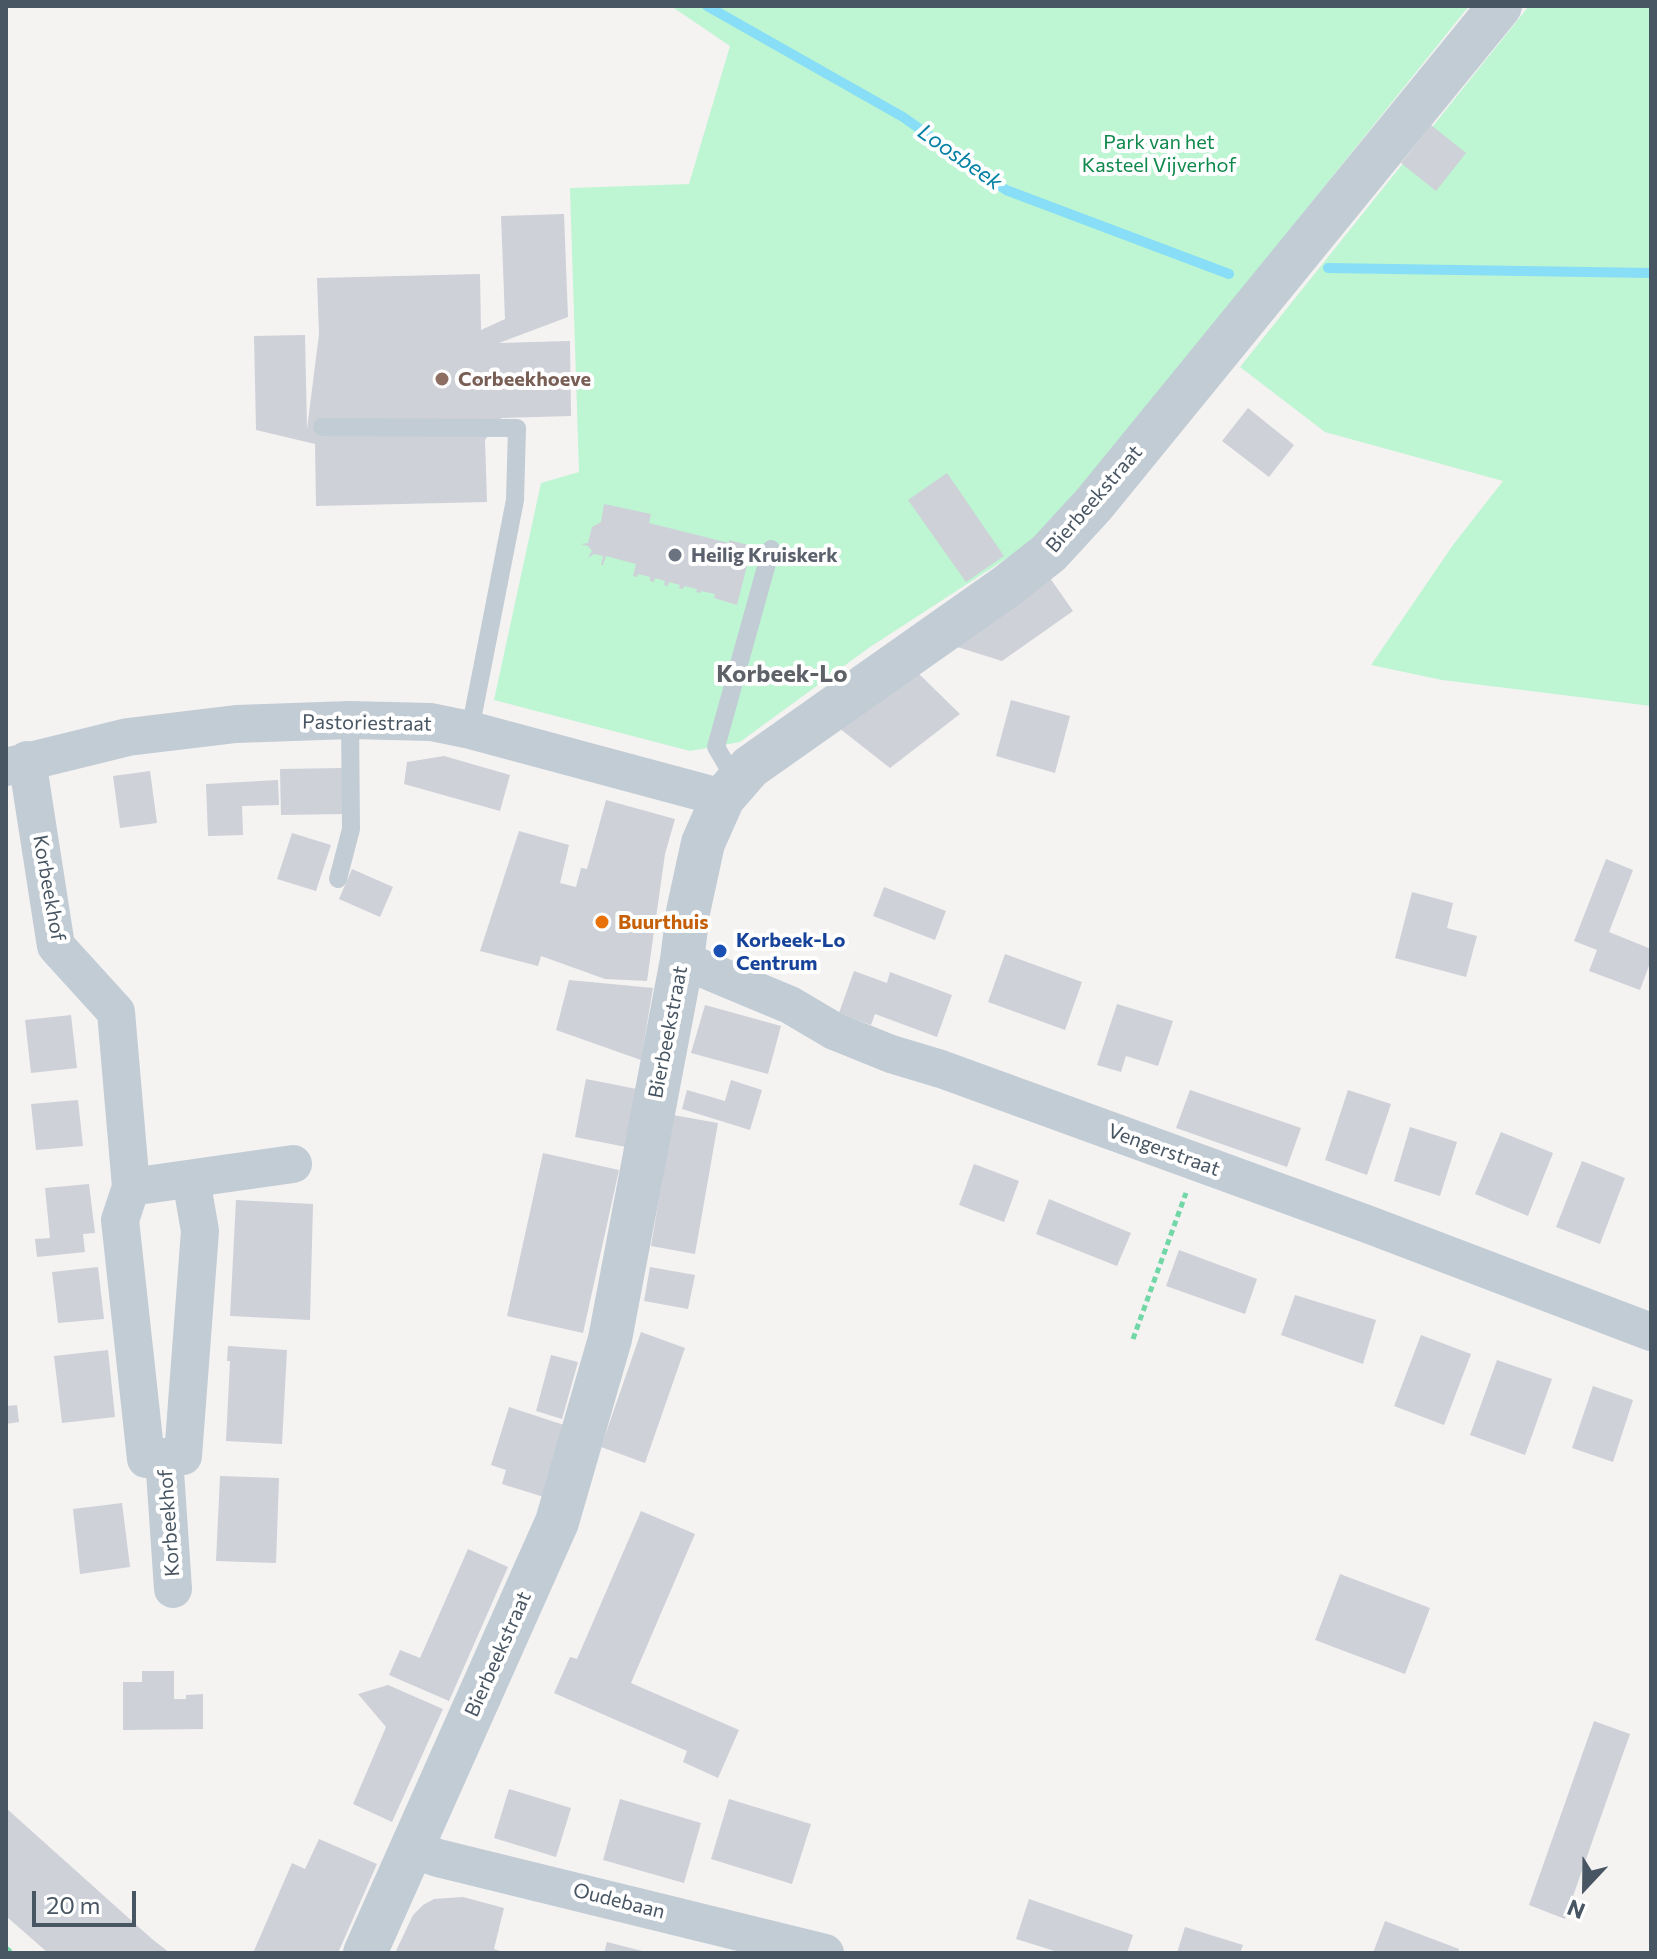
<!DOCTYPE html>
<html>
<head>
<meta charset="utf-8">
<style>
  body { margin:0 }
  #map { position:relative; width:1657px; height:1959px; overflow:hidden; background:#f5f2f2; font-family:Commissioner,sans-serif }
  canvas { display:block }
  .frame { position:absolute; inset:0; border:8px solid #485562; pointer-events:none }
  .north { position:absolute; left:1545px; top:1847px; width:80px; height:80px; -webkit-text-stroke:6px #fff; paint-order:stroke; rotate:202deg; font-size:22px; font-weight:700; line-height:32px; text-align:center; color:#485562 }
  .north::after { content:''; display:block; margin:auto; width:28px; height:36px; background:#485562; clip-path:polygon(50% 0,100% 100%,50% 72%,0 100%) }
  .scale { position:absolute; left:32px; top:1891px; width:104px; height:36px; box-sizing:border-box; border:4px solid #485562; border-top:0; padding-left:10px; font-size:24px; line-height:28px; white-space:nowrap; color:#485562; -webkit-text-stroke:6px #fff; paint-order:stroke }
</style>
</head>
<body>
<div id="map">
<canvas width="1657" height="1959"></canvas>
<div class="frame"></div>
<div class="north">N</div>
<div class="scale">20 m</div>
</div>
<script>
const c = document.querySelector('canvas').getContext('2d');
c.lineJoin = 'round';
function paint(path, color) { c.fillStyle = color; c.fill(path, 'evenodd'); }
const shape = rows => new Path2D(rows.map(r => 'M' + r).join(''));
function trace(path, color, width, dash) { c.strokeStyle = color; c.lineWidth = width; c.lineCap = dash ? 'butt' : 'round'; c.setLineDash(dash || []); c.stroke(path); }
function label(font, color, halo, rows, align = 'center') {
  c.font = font + ' Commissioner,sans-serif'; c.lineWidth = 8; c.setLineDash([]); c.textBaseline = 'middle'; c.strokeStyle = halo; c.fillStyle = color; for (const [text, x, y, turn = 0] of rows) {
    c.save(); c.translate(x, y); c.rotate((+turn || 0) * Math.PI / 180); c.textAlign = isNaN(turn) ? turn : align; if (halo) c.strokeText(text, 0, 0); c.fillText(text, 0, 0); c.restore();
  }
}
const green = shape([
  [671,6,1469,6,1192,352,1038,538,870,647,740,742,690,751,494,700,541,483,579,472,570,188,689,184,730,46],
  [1529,6,1651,6,1651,706,1442,680,1371,665,1453,545,1503,481,1325,432,1240,367]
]);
const stream = shape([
  [707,6,903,117,1006,190,1229,274],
  [1328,268,1651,273]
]);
const building = shape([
  [1431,125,1466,153,1436,191,1401,163],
  [564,214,568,317,499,343,570,341,571,416,501,418,485,440,487,502,316,506,315,444,256,430,254,336,305,335,307,429,319,334,317,278,480,274,481,330,505,319,501,216],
  [1248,408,1294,445,1269,477,1222,441],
  [947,473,1004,556,966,582,908,500],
  [604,504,651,514,649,523,729,543,729,540,752,546,737,605,714,598,715,594,701,591,700,593,696,592,697,589,684,586,683,589,679,588,680,585,669,582,668,586,664,585,665,581,655,578,654,582,650,581,650,577,638,574,637,577,633,576,636,564,606,556,603,565,601,565,603,556,594,554,588,558,592,551,588,546,581,544,588,543,592,527,601,522],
  [1050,578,1073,611,1002,661,954,646],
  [917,672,960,714,890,768,839,728],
  [1011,700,1070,716,1055,773,996,756],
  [444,756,510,775,500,811,404,784,407,762],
  [343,768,344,814,281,815,280,769],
  [150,771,157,823,120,828,113,776],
  [278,780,279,805,242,806,243,835,208,836,206,784],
  [606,800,675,819,665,854,647,981,605,979,541,956,538,966,480,951,519,831,569,845,560,883,576,887,581,868,587,869],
  [292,833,331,845,316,891,277,879],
  [1606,859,1633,870,1609,932,1651,949,1651,960,1640,990,1589,971,1597,950,1574,941],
  [352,869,393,887,380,917,339,899],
  [884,887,946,911,935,940,873,916],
  [1412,892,1453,903,1447,928,1477,936,1466,977,1395,958],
  [1005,954,1082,982,1065,1030,988,1002],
  [854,971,887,983,890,972,952,995,937,1037,875,1014,871,1025,839,1013],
  [569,980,653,988,641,1060,556,1030],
  [1117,1004,1173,1021,1158,1066,1126,1056,1121,1072,1097,1065],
  [705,1005,781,1026,768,1074,691,1053],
  [71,1015,77,1068,31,1073,25,1020],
  [586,1079,637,1089,626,1147,575,1137],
  [731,1080,762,1090,750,1130,682,1109,687,1090,725,1101],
  [1190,1090,1301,1128,1287,1167,1176,1128],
  [1348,1090,1391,1104,1367,1175,1325,1160],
  [78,1100,83,1146,36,1150,31,1104],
  [673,1115,718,1123,695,1254,651,1246],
  [1410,1127,1457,1142,1440,1196,1394,1181],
  [1501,1132,1553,1153,1528,1216,1475,1194],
  [543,1153,619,1170,583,1333,507,1316],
  [1582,1161,1625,1178,1600,1244,1556,1227],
  [974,1164,1019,1181,1004,1222,959,1205],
  [89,1184,95,1233,83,1234,85,1252,37,1257,35,1239,50,1238,45,1188],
  [1049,1199,1131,1233,1117,1266,1036,1234],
  [236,1200,313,1204,310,1320,230,1316],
  [1179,1250,1257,1279,1245,1314,1166,1286],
  [98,1267,104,1319,58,1323,52,1272],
  [650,1267,695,1275,688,1309,644,1301],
  [1295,1295,1376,1320,1363,1364,1281,1335],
  [641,1332,685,1348,645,1463,601,1447],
  [1421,1335,1471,1354,1444,1425,1394,1406],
  [228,1346,287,1350,282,1444,226,1441,230,1361,227,1361],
  [108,1350,115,1417,62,1423,54,1356],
  [551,1355,578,1362,562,1419,536,1411],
  [1497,1360,1552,1379,1525,1455,1470,1435],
  [1593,1386,1633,1400,1613,1462,1572,1448],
  [17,1405,19,1422,6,1424,6,1406],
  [509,1407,567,1426,544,1497,502,1484,506,1470,491,1465],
  [220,1476,279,1478,276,1563,216,1561],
  [122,1503,130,1567,80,1574,73,1509],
  [641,1511,695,1534,631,1683,739,1730,718,1778,683,1762,687,1751,554,1693,570,1657,577,1659],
  [468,1549,508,1567,449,1701,389,1675,400,1650,420,1658],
  [1340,1574,1430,1608,1405,1674,1315,1640],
  [142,1671,174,1671,174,1699,186,1699,186,1695,203,1694,203,1729,123,1730,123,1682,142,1682],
  [388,1685,443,1709,392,1822,353,1804,386,1727,358,1694],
  [1594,1721,1630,1734,1565,1919,1529,1905],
  [509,1789,571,1808,556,1857,494,1838],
  [620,1799,701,1823,684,1883,603,1860],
  [729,1799,811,1824,792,1884,711,1859],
  [6,1808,152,1939,170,1953,48,1953,6,1916],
  [319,1839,377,1864,338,1953,253,1953,292,1863,305,1869],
  [463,1897,504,1908,494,1949,506,1953,395,1953,413,1915,423,1905,434,1899],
  [1029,1899,1133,1935,1127,1953,1061,1953,1016,1939],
  [1385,1921,1459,1949,1458,1953,1373,1953],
  [1185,1927,1243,1945,1240,1953,1177,1953],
  [607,1942,646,1952,645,1953,604,1953]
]);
const path = shape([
  [1133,1339,1186,1193],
  [6,1948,12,1953]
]);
const service = shape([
  [322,427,517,428,515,500,470,730],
  [736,781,716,747,771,549],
  [338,879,351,829,350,720]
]);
const minor = shape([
  [27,760,56,946,116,1012,131,1187,120,1220,146,1459,183,1456,200,1231,191,1179],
  [6,767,128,737,236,724,350,720,431,722,470,730,723,798],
  [682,960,790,1005,834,1031,891,1054,941,1069,1367,1224,1651,1332],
  [131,1187,293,1164],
  [164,1457,173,1589],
  [412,1849,438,1858,825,1953]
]);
const tertiary = shape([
  [365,1953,557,1522,610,1339,682,960,688,912,703,843,723,798,750,767,1007,586,1049,553,1094,504,1500,6]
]);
const markers = [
  [442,379,8,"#8d6e63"],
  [675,555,8,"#6b7280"],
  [602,922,8,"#e8710a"],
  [720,951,8,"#1a4fb4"]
];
const parkNames = [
  ["Park van het",1159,142],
  ["Kasteel Vijverhof",1159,165]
];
const educationNames = [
  ["Corbeekhoeve",458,379]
];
const streetNames = [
  ["Bierbeekstraat",1094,499,-49],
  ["Pastoriestraat",367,723,1],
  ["Korbeekhof",49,888,80],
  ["Bierbeekstraat",668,1032,-79],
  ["Vengerstraat",1164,1150,20],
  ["Korbeekhof",169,1523,-94],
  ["Bierbeekstraat",498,1654,-66],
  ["Oudebaan",619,1901,14]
];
const worshipNames = [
  ["Heilig Kruiskerk",691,555]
];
const foodNames = [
  ["Buurthuis",618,922]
];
const transitNames = [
  ["Korbeek-Lo",736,940],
  ["Centrum",736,963]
];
const waterNames = [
  ["Loosbeek",960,157,35]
];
const quarterNames = [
  ["Korbeek-Lo",782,674]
];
paint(green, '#bef5d3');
trace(stream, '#87def6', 10);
paint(building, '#ced1d8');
trace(path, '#72d7a6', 5, [6, 4]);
trace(service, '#c2ccd5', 18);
trace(minor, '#c2ccd5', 38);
trace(tertiary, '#c2ccd5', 44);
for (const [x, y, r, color] of markers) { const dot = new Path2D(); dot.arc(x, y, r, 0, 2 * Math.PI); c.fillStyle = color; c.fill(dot); trace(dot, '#fff', 3); }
label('20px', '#0e884c', '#fff', parkNames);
label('bold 20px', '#785e54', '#fff', educationNames, 'left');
label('20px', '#485562', '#fff', streetNames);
label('bold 20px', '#5b616d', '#fff', worshipNames, 'left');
label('bold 20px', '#c56008', '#fff', foodNames, 'left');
label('bold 20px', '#164399', '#fff', transitNames, 'left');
label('italic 22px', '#0380a3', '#fff', waterNames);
label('bold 24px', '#5e6268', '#fff', quarterNames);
</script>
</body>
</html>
